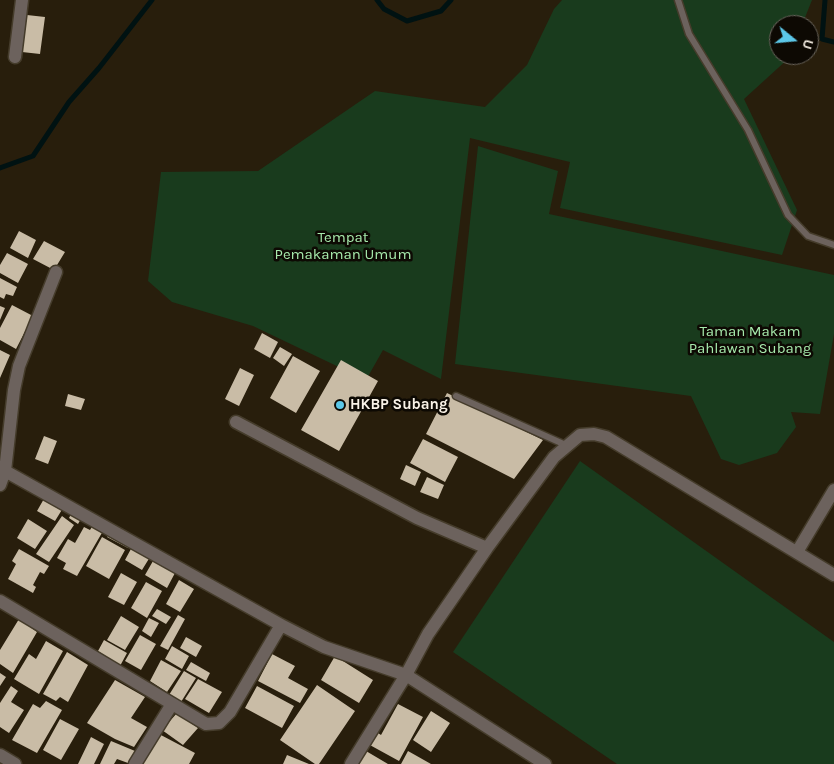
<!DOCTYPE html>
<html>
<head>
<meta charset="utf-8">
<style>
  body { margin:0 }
  #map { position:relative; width:834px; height:764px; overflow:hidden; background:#281e0c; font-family:Karla,sans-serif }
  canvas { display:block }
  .north { position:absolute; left:769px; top:15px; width:50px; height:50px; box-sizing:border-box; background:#0d0903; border:1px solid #6b665e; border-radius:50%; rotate:107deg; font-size:14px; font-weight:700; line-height:20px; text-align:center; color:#f9f2e7 }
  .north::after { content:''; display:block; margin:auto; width:18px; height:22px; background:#5cc7e8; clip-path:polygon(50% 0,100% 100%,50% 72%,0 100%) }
</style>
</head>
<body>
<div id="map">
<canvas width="834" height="764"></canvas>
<div class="north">U</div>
</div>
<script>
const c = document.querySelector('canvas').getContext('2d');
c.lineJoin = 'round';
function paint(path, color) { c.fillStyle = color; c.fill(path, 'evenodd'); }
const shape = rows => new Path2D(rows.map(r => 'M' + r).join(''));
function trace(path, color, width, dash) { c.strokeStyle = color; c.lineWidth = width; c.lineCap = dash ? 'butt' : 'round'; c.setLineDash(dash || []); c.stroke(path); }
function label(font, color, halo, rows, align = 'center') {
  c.font = font + ' Karla,sans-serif'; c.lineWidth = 5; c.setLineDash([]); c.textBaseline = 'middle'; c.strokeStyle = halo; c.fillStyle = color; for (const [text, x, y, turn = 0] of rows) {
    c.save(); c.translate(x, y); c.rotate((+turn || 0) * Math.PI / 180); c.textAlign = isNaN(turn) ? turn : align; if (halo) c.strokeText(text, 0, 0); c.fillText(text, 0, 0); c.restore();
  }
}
const green = shape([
  [562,0,812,0,802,25,779,25,779,55,790,55,789,58,744,99,797,210,782,255,560,208,570,162,470,138,441,379,383,350,366,380,253,326,172,302,148,281,161,172,258,171,375,91,485,107,527,65,554,9],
  [478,146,558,171,549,214,834,275,834,334,820,414,791,412,796,427,777,453,739,465,721,459,691,396,455,364],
  [580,461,834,642,834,764,617,764,453,652]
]);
const stream = shape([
  [377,0,384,9,407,21,441,11,451,0],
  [825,0,822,39,834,42],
  [0,168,33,156,69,102,99,68,152,0]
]);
const building = shape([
  [27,15,45,17,40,54,22,52],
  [19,231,36,240,28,258,10,248],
  [44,241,65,252,54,270,33,259],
  [7,253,28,264,18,283,0,273,0,265],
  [0,278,17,287,13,296,6,294,4,299,0,297],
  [12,305,33,316,16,349,0,340,0,328],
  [0,306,5,308,0,320],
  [262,333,278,342,270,358,254,349],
  [280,347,292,354,284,366,273,358],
  [0,350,10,355,0,378],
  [293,356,320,371,296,413,270,398],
  [341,360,378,381,339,451,301,430],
  [240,368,254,375,239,406,225,399],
  [447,393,543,440,514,479,426,434],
  [68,394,85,399,81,410,65,406],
  [44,436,57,441,48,464,35,459],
  [423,439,458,457,445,482,410,463],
  [406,465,421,472,415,486,400,479],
  [427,477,444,485,438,499,420,492],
  [45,497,63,508,55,521,37,511],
  [72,512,82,517,78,524,69,518],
  [62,516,74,525,49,562,36,554],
  [28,519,47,531,35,549,17,538],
  [93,525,103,531,77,576,63,569,66,563,57,558,68,539,75,543,84,527,90,530],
  [109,531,131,544,128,548,107,537],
  [102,537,125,550,109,579,86,566],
  [132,547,150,557,142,570,125,560],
  [19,549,49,566,44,574,40,572,33,585,36,587,33,593,8,579,16,564,12,561],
  [153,561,175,573,167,588,145,575],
  [121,573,137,582,124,605,108,597],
  [179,580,194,589,180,612,166,604],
  [146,582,162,591,147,618,131,608],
  [157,609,171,617,166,624,152,616],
  [178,615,185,619,168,650,160,646],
  [121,616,139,627,125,650,107,640],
  [149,618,159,623,151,637,142,631],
  [19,619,37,632,13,673,0,664,0,650],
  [140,635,156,644,141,670,125,661],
  [186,637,202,646,196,657,180,648],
  [104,640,127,653,120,666,98,651],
  [46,641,63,651,39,694,14,679,29,654,36,659],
  [172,646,189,656,182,669,165,659],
  [67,652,88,665,68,702,60,697,56,701,43,694],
  [272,654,295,666,288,678,308,689,300,703,258,681],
  [335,656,373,680,359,703,321,680],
  [161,660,181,671,167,692,150,681],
  [191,662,210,673,206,681,186,670],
  [184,671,196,678,181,702,169,695],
  [0,673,6,677,0,686],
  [198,679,222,692,209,713,185,699],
  [115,680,145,697,131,718,147,727,134,747,115,739,87,723],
  [317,685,355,711,319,764,315,764,280,740],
  [11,686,18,691,11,702,24,710,9,733,0,727,0,703],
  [257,686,294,706,282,728,245,708],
  [46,701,62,710,37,753,12,740,33,704,40,708],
  [398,704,423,717,399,761,368,744,375,731,381,735],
  [431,711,450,723,431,752,413,740],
  [177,713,198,728,183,745,162,730],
  [60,719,79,729,61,760,43,750],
  [159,734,195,753,189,764,140,764],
  [91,737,104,744,94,764,78,764],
  [111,741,135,751,128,763,117,759,114,764,100,764],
  [366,751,388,764,359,764],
  [408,751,431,764,401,764],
  [287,755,309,764,283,764]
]);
const service = shape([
  [678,0,689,34,748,130,788,215,808,236,834,245],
  [456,396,568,446]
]);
const minor = shape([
  [15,57,22,0],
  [236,422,417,518,487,548],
  [5,471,281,625,324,647,406,675,351,764],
  [0,485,5,471,14,390,19,366,56,272],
  [797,552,834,490],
  [0,601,206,724,219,723,230,712,281,625],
  [0,755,15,764],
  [135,764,172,704],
  [545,764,406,675,428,634,487,548,554,457,580,435,594,434,606,437,834,575]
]);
const markers = [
  [340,405,5,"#5cc7e8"]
];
const parkNames = [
  ["Tempat",343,238],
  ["Pemakaman Umum",343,255],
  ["Taman Makam",750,332],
  ["Pahlawan Subang",750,349]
];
const poiNames = [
  ["HKBP Subang",350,405]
];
paint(green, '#193b1d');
trace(stream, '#001212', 5);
paint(building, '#c9bca6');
trace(service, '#453c2b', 9);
trace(minor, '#453c2b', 15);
trace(service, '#6c625d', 6);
trace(minor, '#6c625d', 12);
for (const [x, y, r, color] of markers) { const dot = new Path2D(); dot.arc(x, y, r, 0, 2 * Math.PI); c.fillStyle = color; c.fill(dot); trace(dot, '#0d0903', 2); }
label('15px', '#a7eaac', '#0d0903', parkNames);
label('bold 15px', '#f9f2e7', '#0d0903', poiNames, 'left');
</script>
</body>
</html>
